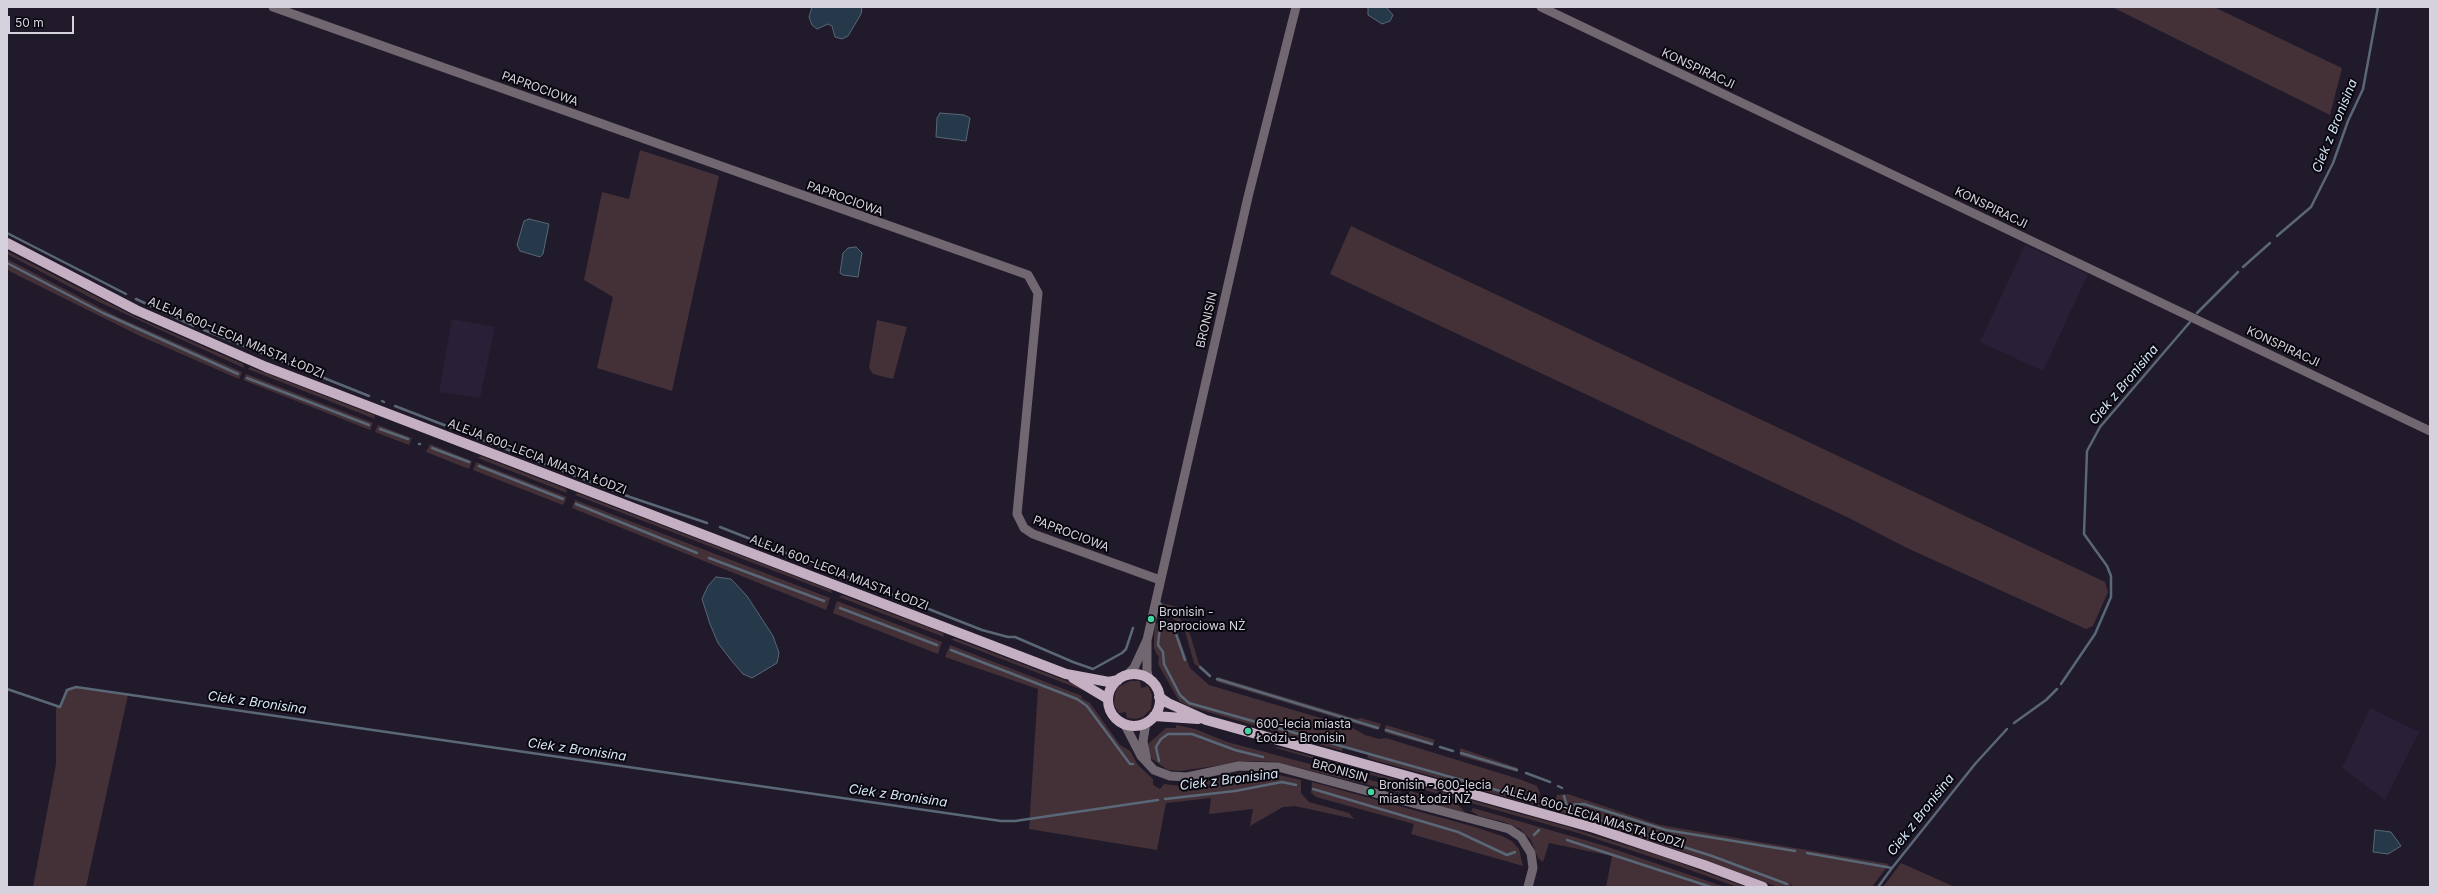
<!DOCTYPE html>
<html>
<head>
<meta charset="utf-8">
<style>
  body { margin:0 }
  #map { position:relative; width:2437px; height:894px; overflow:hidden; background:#211a2b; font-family:Inter,sans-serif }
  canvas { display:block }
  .frame { position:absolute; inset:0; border:8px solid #d6d2dd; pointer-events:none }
  .scale { position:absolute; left:8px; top:16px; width:66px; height:18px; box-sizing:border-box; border:2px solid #d6d2dd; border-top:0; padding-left:5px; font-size:12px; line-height:14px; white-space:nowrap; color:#d6d2dd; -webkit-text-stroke:3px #09070e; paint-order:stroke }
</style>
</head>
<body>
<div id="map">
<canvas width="2437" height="894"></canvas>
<div class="frame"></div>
<div class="scale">50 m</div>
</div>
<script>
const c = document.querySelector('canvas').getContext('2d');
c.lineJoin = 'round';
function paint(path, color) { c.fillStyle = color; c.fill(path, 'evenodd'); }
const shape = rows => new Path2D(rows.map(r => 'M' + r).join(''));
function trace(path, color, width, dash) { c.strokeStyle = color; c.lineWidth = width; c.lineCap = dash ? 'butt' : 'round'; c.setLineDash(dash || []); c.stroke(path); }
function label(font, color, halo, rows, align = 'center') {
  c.font = font + ' Inter,sans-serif'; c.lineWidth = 4; c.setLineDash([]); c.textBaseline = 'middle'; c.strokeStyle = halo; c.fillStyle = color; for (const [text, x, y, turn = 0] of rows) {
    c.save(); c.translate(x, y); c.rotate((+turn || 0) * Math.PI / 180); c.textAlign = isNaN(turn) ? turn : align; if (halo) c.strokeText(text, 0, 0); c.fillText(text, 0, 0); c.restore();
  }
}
const built = shape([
  [2025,245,2088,274,2043,371,1980,342],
  [452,319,495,327,480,398,439,392],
  [2370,708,2419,732,2385,800,2342,768]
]);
const green = shape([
  [2112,7,2214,7,2342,68,2330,115],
  [640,150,719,176,672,391,597,368,613,297,584,280,602,192,629,199],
  [1351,226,2105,582,2108,592,2093,626,2086,629,1907,548,1849,518,1330,274],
  [7,251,138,318,243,364,244,368,97,301,7,254],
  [7,259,118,317,242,372,239,379,140,336,11,272,7,269],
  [877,320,907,327,893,379,873,374,869,368],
  [250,367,374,415,375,419,248,369],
  [246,374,373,423,370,430,243,380],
  [378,425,412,438,409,445,375,432],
  [430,444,472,461,469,469,426,452],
  [481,456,566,489,567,493,478,458],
  [476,462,567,497,563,505,473,470],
  [577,493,831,590,832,593,575,495],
  [575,500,830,598,826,610,572,508],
  [842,595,943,633,944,637,839,597],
  [837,601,942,642,938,654,833,613],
  [1158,602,1181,608,1180,619,1190,634,1199,664,1211,675,1210,678,1194,663,1185,631,1180,624,1171,617,1161,613,1157,609],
  [1160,621,1168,622,1176,629,1190,668,1209,685,1351,727,1365,735,1379,739,1386,738,1522,780,1537,786,1540,793,1538,799,1553,805,1557,795,1568,794,1660,825,1889,864,1872,887,1794,887,1791,884,1790,887,1778,887,1684,852,1567,814,1367,758,1368,755,1343,747,1342,751,1188,706,1179,701,1158,664,1159,656,1157,655,1154,648,1154,636,1155,625],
  [954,638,1077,685,1085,691,952,640],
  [950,645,1082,696,1081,698,1090,703,1120,745,1130,751,1138,765,1153,779,1153,785,1160,789,1164,784,1181,786,1240,773,1279,775,1301,780,1301,793,1309,802,1349,813,1354,819,1295,806,1283,807,1250,826,1253,809,1209,814,1211,798,1166,803,1157,850,1029,829,1038,689,945,657],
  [1218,677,1357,719,1361,718,1381,724,1380,727,1377,730,1221,683,1216,681],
  [1130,681,1140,681,1141,688,1148,686,1152,695,1151,709,1143,717,1136,719,1127,718,1126,712,1119,713,1114,705,1115,694,1118,687],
  [76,687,128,695,86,887,33,887,56,764,56,706,60,707,63,703,67,690],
  [1176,725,1195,729,1227,742,1400,788,1401,793,1276,762,1250,761,1180,771,1168,770,1152,759,1149,755,1148,746,1149,743,1166,728,1176,728],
  [1386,725,1435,740,1433,746,1386,733,1384,731],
  [1272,747,1282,748,1568,827,1666,858,1746,887,1737,887,1676,865,1578,833],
  [1460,748,1518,768,1517,772,1460,756],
  [1312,782,1475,827,1502,836,1512,841,1519,849,1523,866,1411,834,1414,824,1316,797,1311,793],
  [1410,791,1457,804,1466,813,1406,797],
  [1473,808,1602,845,1725,887,1606,887,1612,856,1549,843,1543,862,1538,858,1531,840,1520,829,1504,822,1479,816,1471,811],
  [1901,863,1955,887,1883,887]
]);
const water = shape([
  [812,7,862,7,861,14,848,36,842,39,835,37,832,26,828,24,817,29,812,25,809,17,812,7],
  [1368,7,1386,7,1393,15,1390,21,1382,24,1368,15,1368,7],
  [940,113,964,115,970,118,966,141,936,137,937,118,940,113],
  [529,219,549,224,543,254,540,257,520,251,517,245,524,221,529,219],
  [856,247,862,253,858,277,843,275,840,273,843,253,848,248,856,247],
  [716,577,731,579,747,596,773,636,779,653,777,663,752,678,743,674,731,660,718,643,710,624,702,599,708,586,716,577],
  [2375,830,2391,832,2401,846,2388,854,2373,852,2375,830]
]);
const stream = shape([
  [7,233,126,294],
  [2277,236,2311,207,2333,163,2348,121,2363,89,2378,7],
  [7,263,103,313,238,374],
  [2243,267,2270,243],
  [136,299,194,326],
  [2197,313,2238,272],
  [204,330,369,396],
  [247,378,369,425],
  [382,401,384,402],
  [395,406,630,497,707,523],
  [380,429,408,439],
  [419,444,420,444],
  [432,448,469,462],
  [479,466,563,499],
  [576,504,697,553],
  [720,527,982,630,1008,637,1015,637,1073,662,1093,669,1122,653,1126,649,1133,628],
  [709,558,824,601],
  [1160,603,1163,611],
  [840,608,937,645],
  [1160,625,1158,645,1163,652,1164,664,1180,695,1189,703,1532,800],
  [1161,626,1168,626,1175,631,1185,660],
  [951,650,1077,699,1087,706,1130,764,1133,764],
  [1200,667,1210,676],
  [1217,679,1378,728],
  [2061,684,2095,634,2111,597,2111,576,2107,566,2084,534,2087,451,2100,427,2190,322],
  [7,689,60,707,67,690,76,687,1001,821,1015,821,1158,800],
  [2014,723,2046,700,2057,689],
  [1386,730,1432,744],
  [1440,747,1453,751],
  [1461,753,1517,770],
  [1159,761,1156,747,1161,739,1168,734,1192,734,1235,750,1263,757],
  [1526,773,1550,782],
  [1558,786,1562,788],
  [1313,789,1458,832,1507,855,1515,852],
  [1564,796,1567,806],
  [1165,799,1235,791,1282,782,1296,785],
  [1563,808,1568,805,1584,804,1666,830,1795,851],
  [1577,813,1712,856,1787,884],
  [1534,835,1539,830],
  [1567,840,1711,887],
  [1807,853,1892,868,1975,764,2007,729],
  [1878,887,1892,868]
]);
const minor = shape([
  [273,7,1028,275,1038,293,1017,514,1024,528,1033,534,1160,580],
  [1541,7,2430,431],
  [1147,640,1147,671,1149,680],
  [1127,675,1134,668,1147,640,1248,197,1296,7],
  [1146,723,1143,741,1147,762],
  [1125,725,1141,756,1154,770,1170,776,1187,777,1239,766,1278,767,1509,829,1521,837,1531,853,1533,868,1528,887]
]);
const major = shape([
  [7,243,136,310,266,367,1066,674,1109,682,1118,680],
  '1108 700a26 26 0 1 1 52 0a26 26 0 1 1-52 0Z',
  [1073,678,1108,699],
  [1159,697,1168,703,1206,720,1594,828,1704,865,1763,887],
  [1154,716,1198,719]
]);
const markers = [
  [1151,619,4,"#45d49f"],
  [1248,731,4,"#45d49f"],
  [1371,792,4,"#45d49f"]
];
const streetNames = [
  ["KONSPIRACJI",1698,69,25],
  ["PAPROCIOWA",540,89,20],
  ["PAPROCIOWA",845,199,20],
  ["KONSPIRACJI",1991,208,26],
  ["BRONISIN",1207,320,-77],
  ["ALEJA 600-LECIA MIASTA ŁODZI",236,338,23],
  ["KONSPIRACJI",2283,347,25],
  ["ALEJA 600-LECIA MIASTA ŁODZI",537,457,21],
  ["PAPROCIOWA",1071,534,21],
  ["ALEJA 600-LECIA MIASTA ŁODZI",839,573,21],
  ["BRONISIN",1340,771,15],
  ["ALEJA 600-LECIA MIASTA ŁODZI",1593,817,17]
];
const poiNames = [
  ["Bronisin -",1159,612],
  ["Paprociowa NŻ",1159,626],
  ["600-lecia miasta",1256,724],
  ["Łodzi - Bronisin",1256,738],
  ["Bronisin - 600-lecia",1379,785],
  ["miasta Łodzi NŻ",1379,799]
];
const waterNames = [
  ["Ciek z Bronisina",2335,126,-68],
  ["Ciek z Bronisina",2124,385,-50],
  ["Ciek z Bronisina",257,703,8],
  ["Ciek z Bronisina",577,750,8],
  ["Ciek z Bronisina",1229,780,-7],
  ["Ciek z Bronisina",898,796,8],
  ["Ciek z Bronisina",1921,815,-52]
];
paint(built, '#292037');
paint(green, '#433137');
paint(water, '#25394b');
trace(water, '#5a6777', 1);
trace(stream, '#5a6777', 2.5);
trace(minor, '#716770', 9);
trace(major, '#c5b0c3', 10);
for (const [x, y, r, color] of markers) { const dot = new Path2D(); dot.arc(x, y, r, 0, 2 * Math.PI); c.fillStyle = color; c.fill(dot); trace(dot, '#09070e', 1.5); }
label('12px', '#d6d2dd', '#09070e', streetNames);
label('12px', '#d6d2dd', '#09070e', poiNames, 'left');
label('italic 13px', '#d5e6f7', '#09070e', waterNames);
</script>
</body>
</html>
